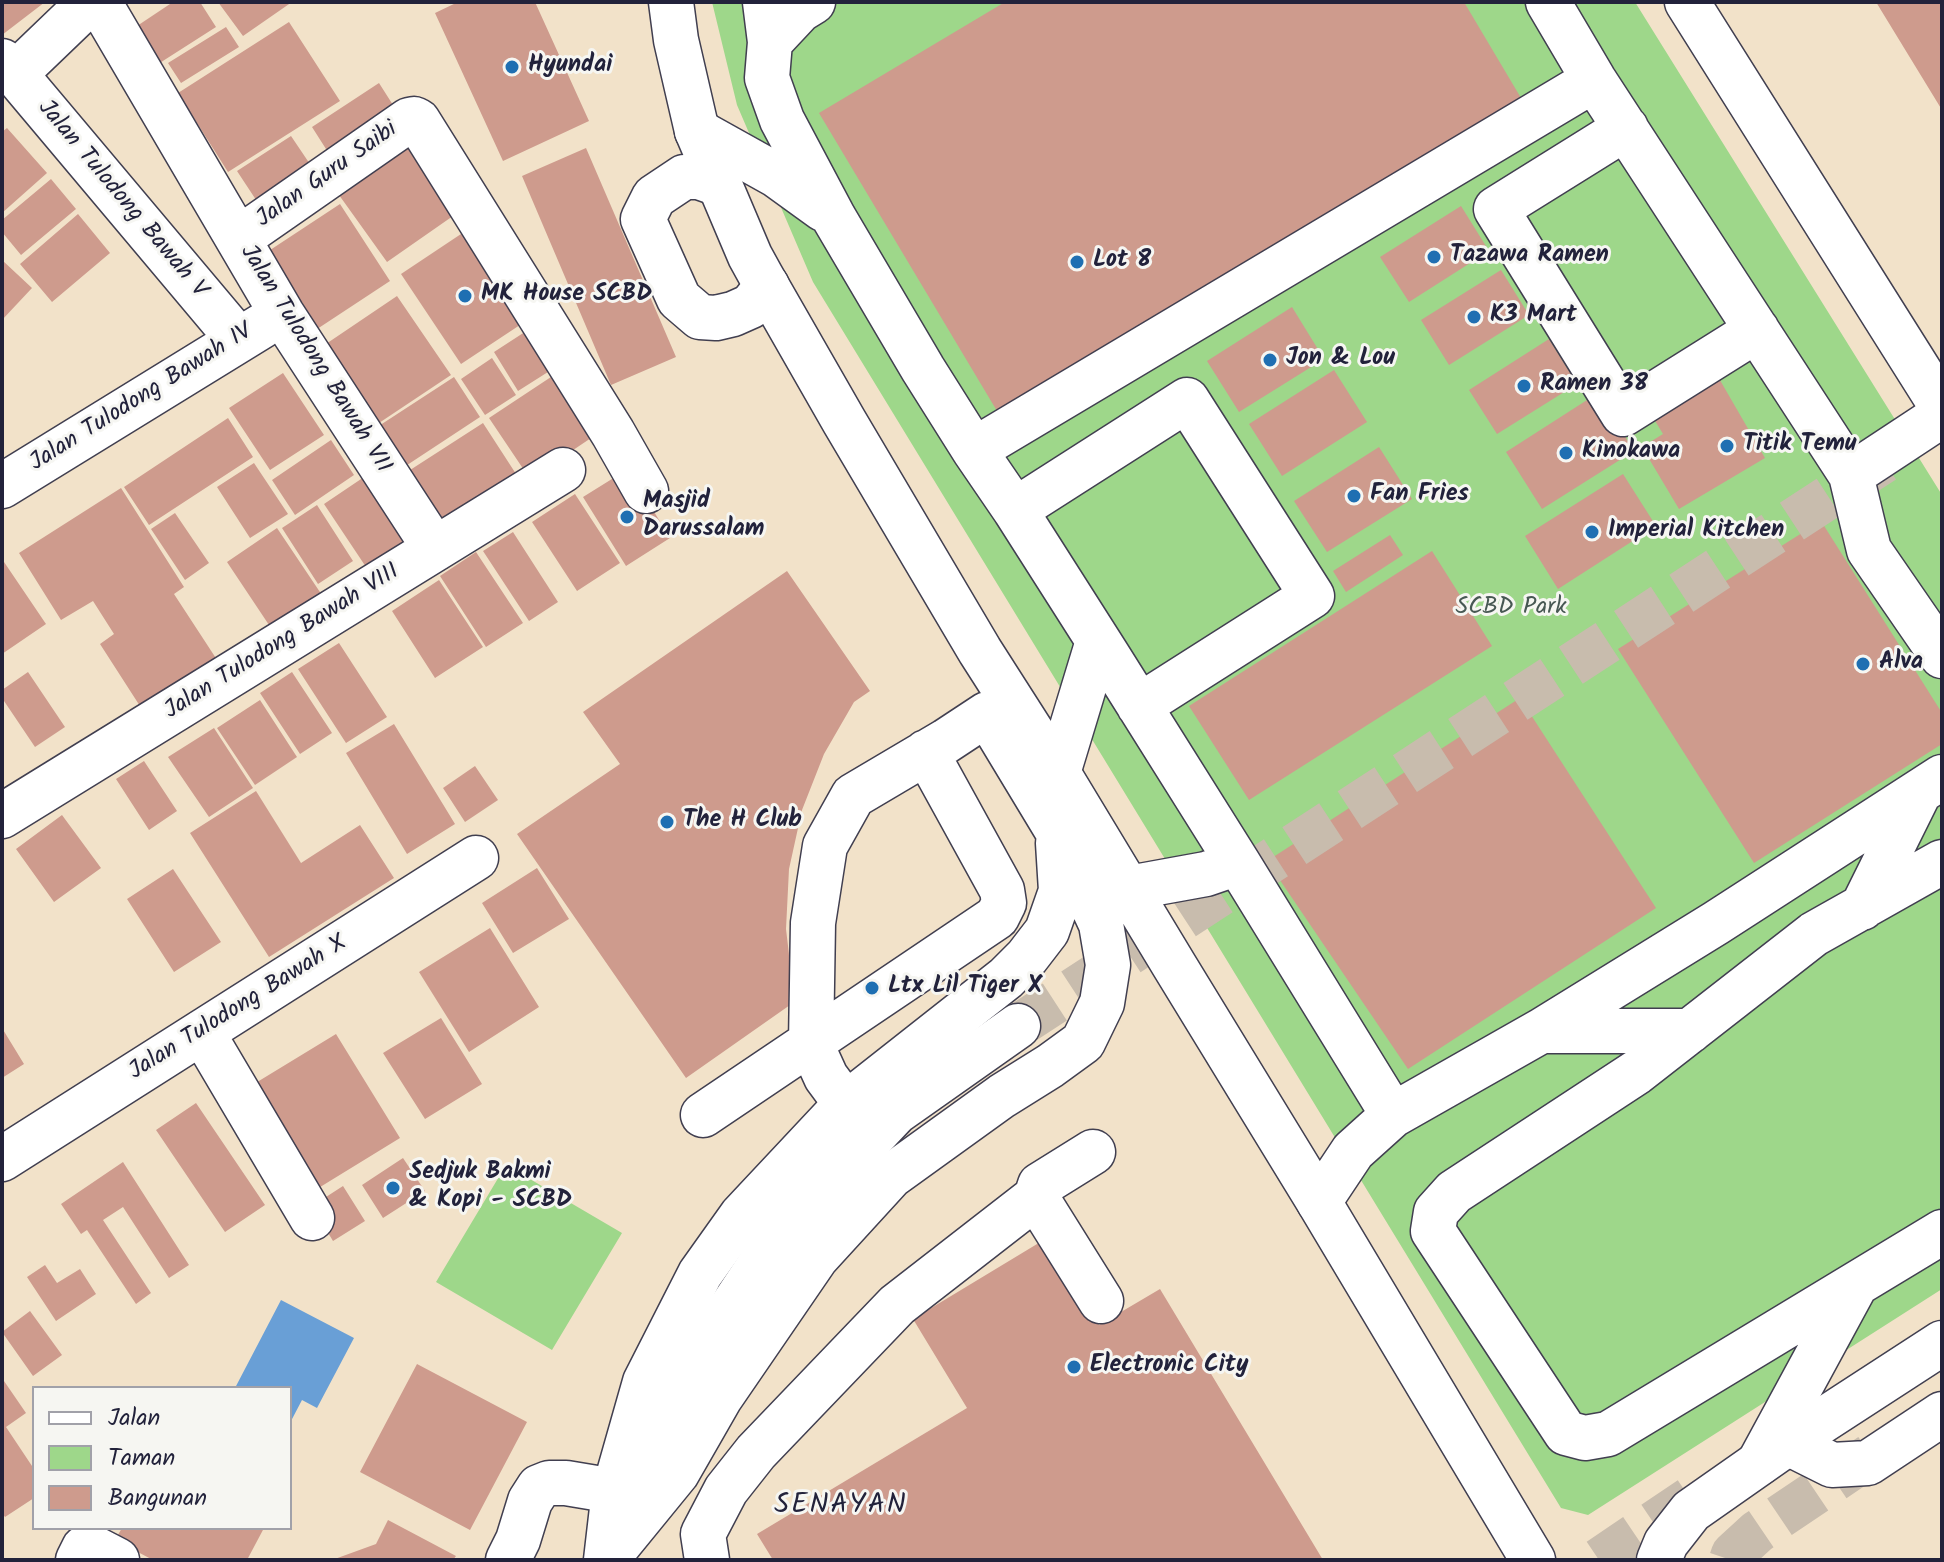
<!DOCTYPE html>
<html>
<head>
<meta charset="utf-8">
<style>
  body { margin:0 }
  #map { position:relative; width:1944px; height:1562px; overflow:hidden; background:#f2e2c9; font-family:Kalam,sans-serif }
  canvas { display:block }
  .frame { position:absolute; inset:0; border:4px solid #22223b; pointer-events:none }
  .legend { position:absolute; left:32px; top:1386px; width:260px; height:144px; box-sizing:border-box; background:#f6f6f2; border:2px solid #a1a1a9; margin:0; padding:10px 14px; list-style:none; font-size:24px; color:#22223b }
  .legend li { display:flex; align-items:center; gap:16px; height:40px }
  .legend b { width:40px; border:2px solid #a1a1a9 }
</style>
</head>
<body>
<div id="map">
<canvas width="1944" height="1562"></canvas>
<div class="frame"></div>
<ul class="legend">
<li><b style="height:10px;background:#fff"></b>Jalan</li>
<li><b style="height:22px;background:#9ed78a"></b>Taman</li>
<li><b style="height:22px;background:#ce9b8d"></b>Bangunan</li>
</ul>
</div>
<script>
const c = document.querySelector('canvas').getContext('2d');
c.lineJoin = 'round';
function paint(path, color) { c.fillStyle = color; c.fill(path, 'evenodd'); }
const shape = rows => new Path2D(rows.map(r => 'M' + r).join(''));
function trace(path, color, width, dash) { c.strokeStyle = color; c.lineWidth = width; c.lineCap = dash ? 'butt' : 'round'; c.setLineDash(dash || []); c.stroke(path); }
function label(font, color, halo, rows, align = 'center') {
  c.font = font + ' Kalam,sans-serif'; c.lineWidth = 6; c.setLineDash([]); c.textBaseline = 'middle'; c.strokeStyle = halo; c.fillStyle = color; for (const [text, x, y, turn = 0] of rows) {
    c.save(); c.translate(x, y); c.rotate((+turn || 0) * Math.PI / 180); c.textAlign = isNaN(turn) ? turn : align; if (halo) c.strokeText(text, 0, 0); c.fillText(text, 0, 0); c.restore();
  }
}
const green = shape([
  [712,2,1635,2,1942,495,1942,1289,1588,1515,1561,1508,813,282,737,105],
  [506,1165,622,1233,552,1350,436,1282]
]);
const water = shape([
  [281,1300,354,1338,317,1408,302,1400,291,1421,290,1388,235,1388]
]);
const building = shape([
  [2,2,45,2,2,35],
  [173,2,200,2,216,27,155,66,131,30],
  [218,2,292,2,243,36],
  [458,2,535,2,589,121,503,161,435,13],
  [1005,2,1464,2,1521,98,997,411,819,113],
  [1876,2,1942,2,1942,110],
  [289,22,340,101,228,172,178,93],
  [226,27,239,47,181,83,168,63],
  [379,83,400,116,333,160,312,127],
  [7,128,47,173,2,213,2,132],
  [291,136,318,176,264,212,237,171],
  [416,142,463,209,387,262,339,195],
  [586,148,676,357,611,385,522,176],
  [51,179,76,209,21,255,2,232,2,220],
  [340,204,390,281,305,337,255,260],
  [1461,206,1489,251,1409,302,1380,257],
  [78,214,110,253,52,302,20,264],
  [470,228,529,319,461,364,401,274],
  [2,260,32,288,2,320],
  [1501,270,1529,315,1449,365,1421,320],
  [397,296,451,375,373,427,320,348],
  [1292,307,1324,359,1239,412,1207,361],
  [534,326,559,365,518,391,494,352],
  [1549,339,1577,384,1497,434,1469,390],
  [492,358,516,395,485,415,461,379],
  [1334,370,1367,422,1282,476,1249,424],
  [283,373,324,435,270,470,229,408],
  [554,375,594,436,530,479,489,418],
  [1717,375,1765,458,1679,509,1642,447,1663,434,1651,414],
  [454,377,480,417,395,473,368,433],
  [1598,393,1634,451,1542,509,1506,452],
  [228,418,253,457,149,525,124,487],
  [483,423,518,477,441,526,407,472],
  [331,440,354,475,295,515,272,480],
  [1379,447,1412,499,1327,552,1294,501],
  [254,463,288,514,250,538,217,487],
  [628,469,670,538,626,566,583,497],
  [1623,474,1656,526,1558,589,1525,536],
  [367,475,415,547,372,576,324,504],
  [121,488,184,587,174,594,223,669,147,717,100,644,114,634,93,601,61,620,19,553],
  [575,494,620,563,577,591,532,522],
  [317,505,353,561,318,584,282,528],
  [175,513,209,563,185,580,151,529],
  [1821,521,1942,713,1942,744,1754,863,1618,649],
  [277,528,332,610,281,643,227,562],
  [513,532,558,602,529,621,483,551],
  [1390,535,1403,555,1346,592,1333,571],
  [1432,551,1492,646,1249,800,1189,706],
  [476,552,523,623,486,647,440,576],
  [2,559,46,624,2,654],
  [787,571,870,691,854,702,824,754,802,810,789,869,786,929,793,988,800,998,686,1078,517,834,620,764,583,712],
  [439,580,483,647,435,678,392,611],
  [339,643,387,717,346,743,298,669],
  [28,672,65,727,35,747,2,698,2,690],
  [292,672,332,733,300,754,260,693],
  [1520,698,1656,908,1408,1069,1267,861],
  [260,700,297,757,255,785,217,728],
  [394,724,455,824,407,854,346,753],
  [214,728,253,788,209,817,168,757],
  [144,761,177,811,149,830,116,779],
  [475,766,498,800,465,822,443,788],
  [256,791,301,863,360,825,394,878,269,957,190,833],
  [62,815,101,868,54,902,16,849],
  [537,868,569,919,513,953,482,903],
  [173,869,221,942,174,972,127,899],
  [490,928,539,1007,469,1052,419,972],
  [441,1018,482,1084,425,1119,383,1053],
  [2,1028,24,1064,2,1078],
  [336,1034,400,1138,312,1192,249,1087],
  [196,1103,265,1205,225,1232,156,1130],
  [403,1158,425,1191,383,1218,362,1185],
  [123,1162,189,1265,169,1278,123,1207,103,1220,151,1293,136,1304,87,1230,81,1234,61,1204],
  [343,1186,365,1221,333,1241,312,1206],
  [1047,1238,1099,1325,1160,1289,1323,1560,773,1560,757,1534,967,1408,913,1319],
  [45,1265,57,1283,80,1269,96,1294,56,1321,27,1277],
  [30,1311,62,1355,33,1376,2,1332],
  [417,1364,527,1422,470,1530,360,1472],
  [4,1381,26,1413,6,1427,34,1469,34,1498,5,1517,2,1513,2,1382],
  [388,1520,456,1556,453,1560,332,1560,376,1544],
  [122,1528,264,1528,247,1560,153,1560,115,1540]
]);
const minorTunnel = shape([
  [1018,1026,1884,461],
  [1731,1560,1733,1554,1757,1532,1877,1451]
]);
const majorTunnel = shape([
  [1599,1560,1701,1491]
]);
const minor = shape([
  [99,2,282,314,435,549],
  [765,2,770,42,767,78,782,120,834,218,923,369,974,450,1015,510,1108,656,1238,863,1393,1115],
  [1548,2,1594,80,1851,475,1869,550,1942,656],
  [770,42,800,10,813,2],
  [2,61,15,74,238,339],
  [15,74,90,2],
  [1626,128,1496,209,1623,414,1757,330],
  [697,131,776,175,823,209],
  [719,184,699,177,684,177,654,197,643,219,679,299,700,317,716,318,733,314,751,306,767,286],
  [238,239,409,120,414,119,418,121,613,433,646,491],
  [974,450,1594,80],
  [1851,475,1942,415],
  [2,486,262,326],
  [1015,510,1187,400,1312,596,1139,706],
  [1058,773,1098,641],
  [2,816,563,470],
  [1942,862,1814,934,1637,1072,1454,1192,1436,1212,1433,1231,1566,1433,1585,1438,1608,1434,1942,1232],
  [1129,888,1206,874,1238,863],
  [1862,908,1919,793],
  [1541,1031,1690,1031],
  [202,1032,312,1218],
  [846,1104,826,1077,811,1044,813,923,825,846,853,796,946,741,987,714],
  [703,1115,997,917,1004,903,1002,890,926,752],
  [2,1159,476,858],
  [1036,1197,1101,1301],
  [1319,1202,1353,1151,1393,1115,1541,1031,1716,923,1942,777],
  [1788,1443,1832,1465,1868,1463,1942,1414],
  [1759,1463,1855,1286],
  [615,1539,639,1484,653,1438,723,1320,778,1237,896,1112,1018,1026],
  [78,1560,84,1548,90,1546,117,1560],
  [508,1560,518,1540,530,1501,539,1487,549,1483,566,1483,614,1491,650,1481],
  [707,1560,703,1534,726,1490,756,1452,897,1305,1036,1197,1040,1185,1093,1152]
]);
const major = shape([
  [671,2,676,40,697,131,750,256,761,276,844,421,980,651,1058,773,1174,965,1319,1202,1533,1560],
  [1687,2,1942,407],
  [606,1560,677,1473,720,1398,816,1258,891,1176,1002,1096,1050,1066,1083,1042,1102,1003,1108,965,1101,924,1058,832,997,731],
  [606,1560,614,1491,645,1382,700,1274,742,1215,846,1104,1006,978,1027,957,1047,931,1061,891,1058,843],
  [1659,1560,1666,1543,1691,1511,1788,1443,1942,1343]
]);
const markers = [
  [512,67,8,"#1f6fb2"],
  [1434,257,8,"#1f6fb2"],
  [1077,262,8,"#1f6fb2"],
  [465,296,8,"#1f6fb2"],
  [1474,317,8,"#1f6fb2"],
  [1270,360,8,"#1f6fb2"],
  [1524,386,8,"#1f6fb2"],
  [1727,446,8,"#1f6fb2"],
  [1566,453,8,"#1f6fb2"],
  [1354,496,8,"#1f6fb2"],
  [627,517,8,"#1f6fb2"],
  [1592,532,8,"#1f6fb2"],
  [1863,664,8,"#1f6fb2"],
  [667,822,8,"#1f6fb2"],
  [872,988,8,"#1f6fb2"],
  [393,1188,8,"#1f6fb2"],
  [1074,1367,8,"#1f6fb2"]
];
const poiNames = [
  ["Hyundai",528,67],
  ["Tazawa Ramen",1450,257],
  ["Lot 8",1093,262],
  ["MK House SCBD",481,296],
  ["K3 Mart",1490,317],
  ["Jon & Lou",1286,360],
  ["Ramen 38",1540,386],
  ["Titik Temu",1743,446],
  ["Kinokawa",1582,453],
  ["Fan Fries",1370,496],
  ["Masjid",643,503],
  ["Darussalam",643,531],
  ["Imperial Kitchen",1608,532],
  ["Alva",1879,664],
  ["The H Club",683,822],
  ["Ltx Lil Tiger X",888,988],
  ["Sedjuk Bakmi",409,1174],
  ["& Kopi - SCBD",409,1202],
  ["Electronic City",1090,1367]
];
const streetNames = [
  ["Jalan Guru Saibi",328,176,-35],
  ["Jalan Tulodong Bawah V",121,200,50],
  ["Jalan Tulodong Bawah VII",314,360,58],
  ["Jalan Tulodong Bawah IV",142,399,-32],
  ["Jalan Tulodong Bawah VIII",283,643,-32],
  ["Jalan Tulodong Bawah X",239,1009,-32]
];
const parkNames = [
  ["SCBD Park",1511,609]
];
const quarterNames = [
  ["SENAYAN",841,1507]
];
paint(green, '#9ed78a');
paint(water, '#699fd6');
paint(building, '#ce9b8d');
trace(minorTunnel, '#c8bcad', 44, [44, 22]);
trace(majorTunnel, '#c8bcad', 44, [44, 22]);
trace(minor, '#413f50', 47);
trace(major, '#413f50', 47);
trace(minor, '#fff', 44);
trace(major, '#fff', 44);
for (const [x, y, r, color] of markers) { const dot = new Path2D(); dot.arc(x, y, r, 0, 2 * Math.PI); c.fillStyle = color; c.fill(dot); trace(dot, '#f6f6f2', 3); }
label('bold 24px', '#22223b', '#f6f6f2', poiNames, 'left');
label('24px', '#22223b', '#f6f6f2', streetNames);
label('24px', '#475853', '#f6f6f2', parkNames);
c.letterSpacing = '2px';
label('28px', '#22223b', '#f6f6f2', quarterNames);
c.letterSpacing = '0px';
</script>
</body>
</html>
